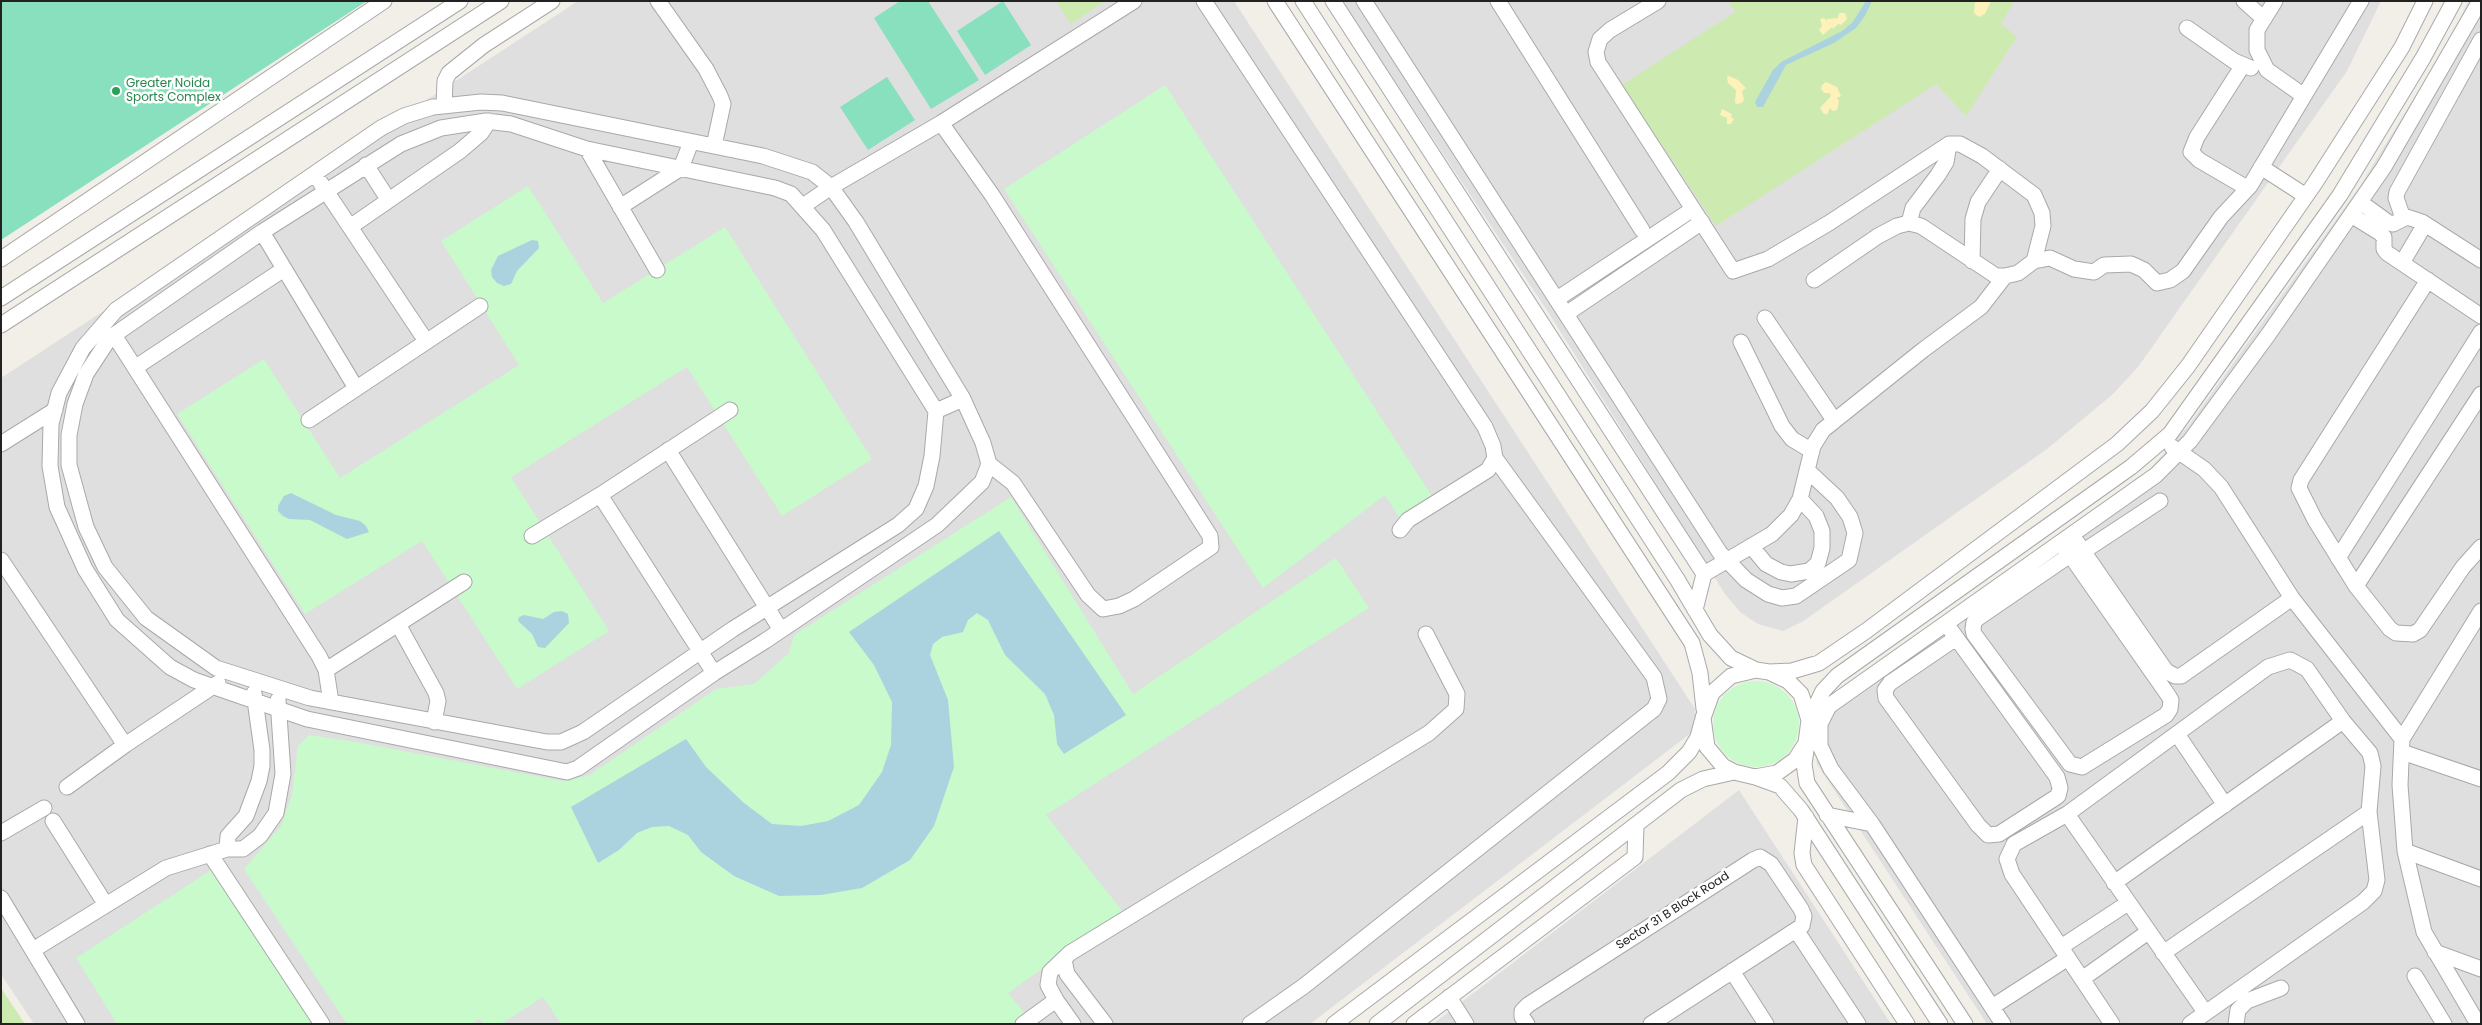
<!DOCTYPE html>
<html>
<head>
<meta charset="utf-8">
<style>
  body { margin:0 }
  #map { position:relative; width:2482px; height:1025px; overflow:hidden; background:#f2efe9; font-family:Poppins,sans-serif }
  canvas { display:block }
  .frame { position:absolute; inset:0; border:2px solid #222; pointer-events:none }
</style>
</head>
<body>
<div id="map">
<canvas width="2482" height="1025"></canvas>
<div class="frame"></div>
</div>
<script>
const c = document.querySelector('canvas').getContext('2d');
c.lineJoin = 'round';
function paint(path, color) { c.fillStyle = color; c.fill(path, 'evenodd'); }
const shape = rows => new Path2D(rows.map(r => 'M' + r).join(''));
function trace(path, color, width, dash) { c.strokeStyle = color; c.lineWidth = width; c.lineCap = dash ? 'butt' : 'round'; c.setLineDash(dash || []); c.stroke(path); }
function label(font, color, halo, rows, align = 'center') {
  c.font = font + ' Poppins,sans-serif'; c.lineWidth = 5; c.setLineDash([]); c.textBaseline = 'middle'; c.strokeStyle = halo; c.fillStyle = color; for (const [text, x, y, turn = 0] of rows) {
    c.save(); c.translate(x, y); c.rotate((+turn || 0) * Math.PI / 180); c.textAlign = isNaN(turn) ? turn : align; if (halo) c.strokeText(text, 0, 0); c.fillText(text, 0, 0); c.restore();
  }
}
const residential = shape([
  [578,1,1234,1,1695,709,1695,730,1310,1024,34,1024,1,974,1,378],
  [1342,1,2381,1,2347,71,2138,367,2113,394,2047,449,1802,622,1783,631,1758,624,1740,612,1725,594,1548,312],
  [2468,1,2481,1,2481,1024,1987,1024,1817,764,1814,743,1828,699,2151,468,2189,425,2360,186,2454,33],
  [1739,790,1891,1024,1433,1024]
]);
const grass = shape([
  [1056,1,1105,1,1071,24],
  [1728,1,2014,1,2001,24,2017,37,1966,116,1936,84,1716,226,1622,85,1735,12],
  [1,988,25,1024,1,1024]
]);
const sand = shape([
  [1975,1,1991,1,1985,14,1979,17,1974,13],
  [1839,13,1845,13,1847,19,1841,25,1838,24,1833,29,1832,27,1823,35,1819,30,1822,26,1820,19,1824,18,1827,21,1827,19,1838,18],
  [1729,76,1738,80,1746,88,1742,91,1744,100,1741,103,1736,104,1735,101,1736,90,1728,83,1727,77],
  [1826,82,1837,87,1841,96,1837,98,1839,101,1837,110,1833,111,1830,108,1827,115,1823,113,1820,108,1831,96,1830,93,1824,93,1821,89,1822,85],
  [1722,109,1732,114,1731,117,1734,119,1731,124,1727,124,1727,118,1720,115]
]);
const park = shape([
  [1165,85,1432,496,1399,517,1385,495,1263,588,1004,189],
  [528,186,603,303,725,227,872,459,782,516,687,367,511,477,609,631,517,689,422,541,305,614,177,414,264,359,340,478,519,365,441,241],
  [1011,497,1133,694,1336,558,1369,608,1046,815,1123,912,1008,993,1027,1016,1017,1024,561,1024,543,997,501,1024,483,1024,480,1019,471,1024,347,1024,244,869,281,826,292,795,298,746,309,735,356,742,562,781,588,776,716,689,754,684,789,653,794,635],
  '1713 724a43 43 0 1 1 86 0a43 43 0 1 1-86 0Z',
  [214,868,319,1024,117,1024,76,958]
]);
const pitch = shape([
  [1,1,367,1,1,240],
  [900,1,928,1,979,80,931,109,874,18],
  [1003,1,1031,45,985,75,957,31],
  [887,77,915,120,868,150,840,107]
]);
const water = shape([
  [1866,1,1872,1,1865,16,1856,28,1834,43,1786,65,1763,107,1757,107,1755,102,1773,70,1781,62,1842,31,1852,23],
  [532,240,538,241,539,248,517,271,511,284,504,286,497,283,492,277,491,270,498,256],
  [291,493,336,515,360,521,366,526,369,532,347,539,310,520,289,519,283,516,278,511,278,506,284,496],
  [999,531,1126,715,1064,754,1057,744,1054,715,1045,694,1005,655,988,620,977,613,968,620,963,632,942,637,933,644,930,655,948,700,954,767,934,826,910,860,862,888,821,895,779,896,734,876,701,852,688,835,669,826,652,827,637,833,619,850,598,863,571,807,686,739,706,767,744,803,772,824,801,826,828,821,859,805,882,772,891,745,892,702,874,665,849,632],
  [562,611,568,614,569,623,545,648,538,647,532,634,518,621,519,617,524,615,543,619,554,612]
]);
const minor = shape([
  [658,1,706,69,720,96,723,104,714,146],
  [1204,1,1485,427,1493,446,1495,458,1488,470,1408,520,1400,530],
  [1275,1,1692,643,1700,673,1704,709],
  [1303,1,1677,579,1710,635,1731,658,1756,670],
  [1333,1,1704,574,1695,610],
  [1364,1,1720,553,1746,580,1768,594,1782,598,1796,596,1849,560,1855,533,1850,517,1837,498,1808,471],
  [1498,1,1642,230],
  [1658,1,1610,30,1600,39,1596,52,1598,62,1733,271,1768,259,1829,223,1949,144,1960,144,1982,156,2034,195,2042,213,2043,226,2034,261],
  [2244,1,2264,19],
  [2275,1,2257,30,2257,50,2267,70,2304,96],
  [2187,28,2234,61,2251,68],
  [2243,65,2197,137,2191,152,2199,160,2247,188],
  [481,102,502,103,763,156,812,172,831,187,856,222,963,399,983,443,989,464,982,482,937,525,765,641,714,673,578,768,567,772,307,719,194,680,170,667,117,620,85,569,57,507,50,466,51,424,59,393,83,348,116,310,381,128,404,116,433,107,481,102],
  [444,105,445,81,449,73,484,45,552,1],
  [486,121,511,124,587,149,775,188,791,194,823,230,936,411,932,456,926,486,916,509,898,525,733,629,583,732,561,742,547,742,310,698,216,668,146,618,105,567,86,527,69,465,69,435,75,404,86,374,107,342,114,335,262,232,401,144,441,128,486,121],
  [941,123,992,195,1210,536,1211,547,1134,599,1119,606,1103,609,1088,595,1013,483,989,464],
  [587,149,657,270],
  [366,165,388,199],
  [2261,167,2306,196],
  [320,182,426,341],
  [2360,202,2389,223,2393,224,2407,217,2422,222,2481,260],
  [803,206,831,187,941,123,1134,1],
  [620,207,681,168,691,142],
  [2351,215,2380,233,2384,237,2384,249,2387,253,2481,316],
  [2403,218,2396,198,2397,192,2481,40],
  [1909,223,1913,208,1938,175,1946,162,1949,144],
  [350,227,460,151,481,133,489,121],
  [262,232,356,388],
  [1,259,384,1],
  [1972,261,1973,219,1978,202,2000,169],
  [2402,263,2425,224],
  [1814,280,1878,236,1897,226,1909,223,1921,226,1996,276,2005,276,2018,273,2034,261,2050,258,2074,269,2094,272,2104,265,2131,264,2144,270,2157,283,2170,280,2183,271,2221,217,2250,186,2361,1],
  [2428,280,2301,480,2299,488,2315,520,2356,586,2390,629,2396,633,2413,634,2420,630,2463,567,2481,547],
  [1,298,460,1],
  [1557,299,1693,209],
  [1566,314,1702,222],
  [1765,318,1834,420],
  [1,325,501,1],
  [114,335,319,656,326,670,331,702],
  [1741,342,1782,426,1792,439,1812,451],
  [136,367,284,269],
  [936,411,963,399],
  [309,420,480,306],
  [1,444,55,410],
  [2172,447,2204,469,2221,487,2292,598,2402,739],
  [668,450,781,630],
  [600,495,714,673],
  [2072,535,2166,671,2175,676,2181,676,2292,598],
  [532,536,600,495,730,410],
  [2060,543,2070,555,2168,695,2171,700,2170,709,2166,715,2082,767,2070,764,1974,634,1973,629,1974,622,1978,618,2070,555],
  [1751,546,1766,564,1781,572,1791,574,1809,571,1818,563,1822,548,1822,531,1816,516,1800,499],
  [2084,551,2160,501],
  [2338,558,2481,332],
  [1,560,125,745],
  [1704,574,1772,534,1791,515,1800,499,1813,446,1823,430,1923,350,1981,307,2005,276],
  [2356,586,2481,394],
  [398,624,436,693,438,701,434,722],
  [1947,625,2057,777,2060,788,2058,796,1999,834,1988,835,1978,825,1886,698,1885,690,1890,683,1956,638],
  [326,670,464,582],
  [1769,672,1792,671,1819,663,1866,631,2117,444,2152,411,2188,366,2315,183,2402,47,2425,1],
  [1809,720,1823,691,1837,676,2131,467,2170,434,2340,195,2423,58,2454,1],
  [2177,734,2225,805],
  [1807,744,1804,764,1807,783,1965,1024],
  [2402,752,2481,779],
  [1755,777,1777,773,1795,760,1806,743,1809,720,1801,694,1788,681,1769,672,1756,670,1731,676,1712,693,1703,718,1707,747,1723,766,1734,772,1755,777,1780,786,1801,810,1940,1024],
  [67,787,125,745,218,683],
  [2067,814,2205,1012],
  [1827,815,1872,824],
  [1806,817,1802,853,1804,865,1907,1024],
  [53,821,106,905],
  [1,833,44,808],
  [227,849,228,836,246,816,259,781,262,766,262,750,254,693],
  [2405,851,2481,879],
  [210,854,322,1024],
  [2114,883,2343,721],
  [1,898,77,1024],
  [1796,930,1858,1024],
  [2061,947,2128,903],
  [33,950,166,868,227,849,243,849,260,836,276,813,283,774,278,700],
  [2435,952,2481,969],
  [2163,953,2369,812],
  [1064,960,1067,974,1105,1024],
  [1732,971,1766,1024],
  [2415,976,2444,1024],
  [2082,979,2148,932],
  [1449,997,1466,1024],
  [1992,1007,2068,958],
  [1023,1024,1056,1000],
  [1073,1024,1056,1000,1048,985,1050,972,1070,953,1429,733,1456,709,1457,694,1426,634],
  [1250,1024,1304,986,1654,709,1659,699,1654,677,1495,458],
  [1334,1024,1668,773,1689,752,1698,737,1702,722],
  [1377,1024,1681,790,1703,779,1734,772],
  [1414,1024,1635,857,1636,825],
  [1527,1024,1522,1017,1522,1011,1528,1005,1753,860,1760,857,1771,864,1801,909,1804,916,1802,926,1651,1024],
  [2003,1024,1872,824,1831,769,1820,746,1820,724,1829,706,2156,475,2190,441,2268,335,2384,167,2480,1],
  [2112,1024,2012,874,2007,859,2014,844,2067,814,2268,667,2290,660,2307,669,2343,721,2370,753,2373,766,2369,812,2377,880,2374,891,2363,902,2190,1024],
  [2236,1024,2238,1010,2247,1001,2281,988],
  [2478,1024,2424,932,2405,851,2400,785,2402,739,2481,611]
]);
const markers = [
  [116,91,5,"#2e9e5b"]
];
const leisureNames = [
  ["Greater Noida",126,84],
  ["Sports Complex",126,98]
];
const streetNames = [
  ["Sector 31 B Block Road",1673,911,-33]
];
paint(residential, '#e0dfdf');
paint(grass, '#cdebb0');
paint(sand, '#fff1ba');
paint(park, '#c8facc');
paint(pitch, '#88e0be');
paint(water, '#aad3df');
trace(minor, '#a9a9a9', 17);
trace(minor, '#fff', 15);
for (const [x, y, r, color] of markers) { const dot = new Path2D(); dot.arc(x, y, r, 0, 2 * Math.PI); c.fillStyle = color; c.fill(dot); trace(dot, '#fff', 2); }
label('12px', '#27864d', '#fff', leisureNames, 'left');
label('12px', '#222', '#fff', streetNames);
</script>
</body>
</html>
